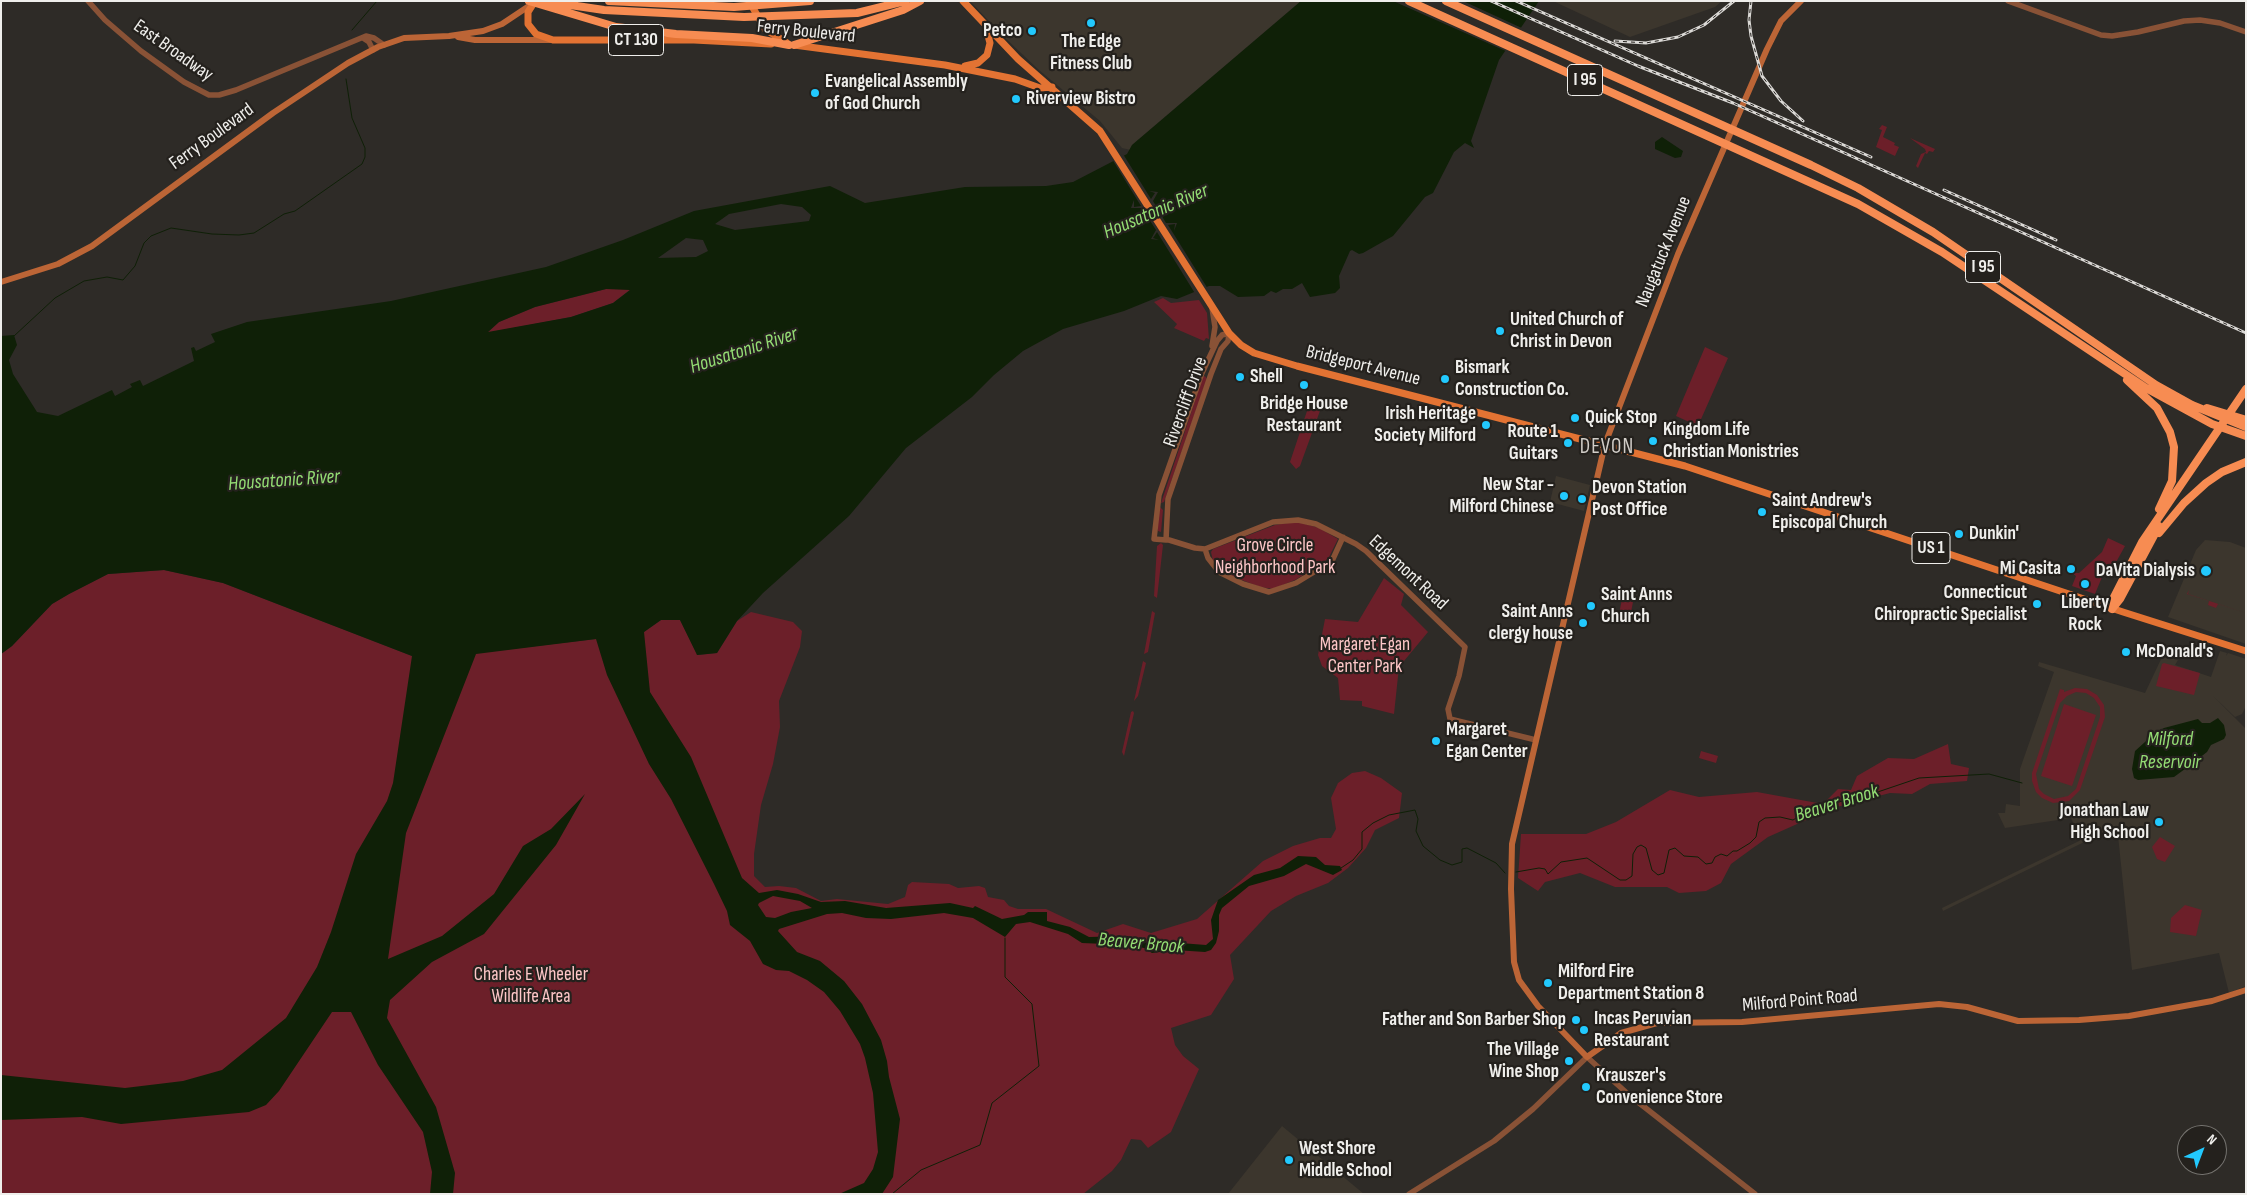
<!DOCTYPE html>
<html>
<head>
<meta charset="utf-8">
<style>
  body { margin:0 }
  #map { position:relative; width:2247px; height:1195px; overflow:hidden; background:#2e2b27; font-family:"Sofia Sans Condensed",sans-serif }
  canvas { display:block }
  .frame { position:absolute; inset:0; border:2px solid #efeeeb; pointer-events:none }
  .north { position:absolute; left:2177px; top:1125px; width:50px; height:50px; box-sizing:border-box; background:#24211d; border:1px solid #75736f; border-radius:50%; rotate:43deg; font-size:14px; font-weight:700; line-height:20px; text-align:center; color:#efeeeb }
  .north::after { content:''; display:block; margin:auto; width:18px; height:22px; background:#22c9fe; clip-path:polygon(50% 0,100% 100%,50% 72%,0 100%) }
</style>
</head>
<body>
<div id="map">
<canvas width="2247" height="1195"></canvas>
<div class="frame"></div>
<div class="north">N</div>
</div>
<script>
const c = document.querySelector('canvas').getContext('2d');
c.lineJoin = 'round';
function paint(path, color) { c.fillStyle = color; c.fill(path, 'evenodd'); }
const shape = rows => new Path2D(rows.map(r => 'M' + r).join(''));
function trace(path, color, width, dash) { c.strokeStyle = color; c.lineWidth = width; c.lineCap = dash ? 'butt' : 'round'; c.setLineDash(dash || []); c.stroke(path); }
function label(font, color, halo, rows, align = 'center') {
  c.font = font + ' "Sofia Sans Condensed",sans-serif'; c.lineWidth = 4.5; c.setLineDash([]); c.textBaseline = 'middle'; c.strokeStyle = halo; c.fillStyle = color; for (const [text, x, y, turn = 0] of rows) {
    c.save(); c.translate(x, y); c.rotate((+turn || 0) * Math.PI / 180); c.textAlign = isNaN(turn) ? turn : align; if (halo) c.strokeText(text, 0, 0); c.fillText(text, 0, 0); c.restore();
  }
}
const built = shape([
  [970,1,1301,1,1132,145,1131,150,1122,148,1100,121,1039,70,1002,35],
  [1553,1,1722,1,1715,7,1630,37],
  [1556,476,1590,485,1584,511,1550,502],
  [2205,540,2230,542,2246,548,2246,644,2168,617,2196,550],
  [2220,651,2227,653,2226,656,2228,653,2246,659,2246,706,2242,714,2235,717,2213,696,2246,729,2246,986,2229,993,2219,953,2132,970,2117,826,1943,911,1942,908,2081,840,2071,818,2005,828,1998,813,2005,813,2006,804,2020,806,2020,769,2054,672,2038,666,2039,662,2145,693,2163,655,2178,660,2175,665,2211,677],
  [1282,1126,1364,1194,1228,1194]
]);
const green = shape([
  [1882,125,1887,127,1883,137,1895,143,1894,145,1899,147,1895,156,1876,147,1882,130,1879,129],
  [1910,138,1935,149,1933,152,1929,151,1927,154,1925,153,1918,168,1916,166,1921,154,1926,152,1925,149],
  [606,289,631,289,613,303,571,317,487,333,499,322,535,307],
  [1163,298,1171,303,1199,300,1207,313,1209,339,1206,338,1204,341,1174,328,1177,324,1154,302],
  [1705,347,1728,358,1698,426,1676,416],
  [1205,376,1207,379,1164,502,1161,503,1203,377],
  [1314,403,1319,404,1321,408,1300,466,1296,469,1290,462,1309,405],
  [1160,507,1163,510,1161,532,1158,531,1158,508],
  [1287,523,1302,523,1319,528,1338,539,1329,557,1323,563,1295,580,1273,589,1260,587,1234,577,1213,561,1211,552,1213,549,1275,525],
  [2108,538,2125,546,2109,575,2102,577,2095,594,2072,586,2076,576,2072,573,2079,573,2102,552],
  [1161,543,1163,545,1157,598,1154,596,1157,546],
  [164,570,223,583,412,656,476,653,596,639,644,632,661,620,680,620,698,655,717,653,737,621,751,612,793,622,802,631,800,647,779,701,780,727,773,764,761,805,754,854,754,876,765,887,779,886,796,888,821,901,837,899,888,904,905,897,908,885,912,882,949,884,958,888,979,886,985,888,988,897,1004,900,1009,906,1018,909,1046,909,1097,933,1123,924,1151,933,1197,919,1263,861,1293,846,1320,838,1331,838,1336,829,1331,798,1338,783,1352,773,1365,771,1381,778,1402,793,1399,818,1375,830,1366,848,1348,868,1328,883,1296,896,1271,911,1230,955,1234,979,1211,1015,1171,1028,1175,1045,1183,1056,1199,1069,1171,1132,1148,1148,1141,1140,1131,1139,1121,1160,1112,1171,1083,1194,1,1194,1,654,12,646,52,604,69,594,108,574],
  [1384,578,1404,594,1401,605,1428,632,1399,667,1394,714,1362,706,1362,701,1340,700,1338,678,1322,666,1318,655,1325,619,1358,622],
  [2189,590,2188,594,2246,613,2218,604,2216,608,2208,605,2209,601,2187,594],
  [1622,599,1633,602,1630,617,1619,614],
  [1152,611,1155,613,1148,652,1144,654],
  [1143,661,1146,663,1138,696,1134,701],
  [2164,663,2200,673,2194,695,2156,686,2162,664],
  [2075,688,2087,689,2097,695,2104,705,2105,717,2080,790,2069,801,2053,803,2042,798,2036,792,2032,781,2032,773,2060,689,2064,690,2064,692],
  [2076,692,2086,693,2094,698,2100,707,2100,717,2076,789,2068,796,2054,799,2044,794,2039,789,2036,774,2060,703,2067,696],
  [2064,704,2096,715,2072,786,2041,776],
  [1133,711,1134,713,1124,756,1122,752,1131,712],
  [1948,744,1951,764,1969,768,1967,781,1930,784,1912,794,1890,793,1833,808,1768,837,1731,864,1721,883,1706,891,1679,893,1667,887,1615,887,1580,873,1545,882,1538,891,1518,878,1521,834,1586,834,1616,822,1670,790,1699,797,1757,792,1823,804,1838,789,1851,790,1857,776,1888,758,1914,759],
  [1701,751,1718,756,1716,763,1699,758],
  [2160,837,2175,846,2165,862,2157,859,2152,847],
  [2185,905,2202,910,2196,936,2170,932,2171,918]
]);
const water = shape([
  [1301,1,1539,1,1499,60,1471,141,1474,148,1465,143,1454,152,1433,193,1425,197,1393,236,1363,253,1359,254,1352,250,1350,251,1339,276,1340,288,1335,293,1310,297,1302,283,1292,289,1283,289,1276,293,1271,291,1264,296,1238,297,1220,286,1209,286,1177,299,1161,296,1124,311,1063,329,1023,351,994,375,972,397,906,448,849,516,763,593,737,621,717,653,697,655,680,620,661,620,644,632,650,692,691,757,742,878,759,893,777,890,798,894,821,902,845,901,886,908,950,903,973,908,975,906,1002,919,1024,915,1028,912,1047,912,1047,921,1070,927,1089,937,1127,936,1156,946,1180,943,1206,945,1213,939,1211,920,1218,900,1254,875,1280,868,1298,856,1316,857,1325,865,1340,866,1342,870,1333,875,1306,864,1284,876,1249,886,1222,908,1219,915,1219,931,1216,943,1211,950,1205,952,1175,950,1152,953,1144,948,1129,945,1082,943,1068,934,1030,922,1016,924,1005,937,973,918,944,913,891,919,866,918,842,913,827,914,779,929,778,931,797,952,820,961,844,981,862,1004,881,1040,887,1061,889,1077,900,1119,893,1177,882,1194,839,1194,864,1183,873,1169,878,1152,873,1093,865,1058,860,1044,840,1011,824,992,807,980,789,971,776,970,763,964,750,941,730,925,727,911,714,884,671,799,649,764,607,675,596,639,476,654,406,833,388,959,442,936,494,894,523,846,551,829,585,794,556,845,484,934,432,962,390,1000,387,1018,436,1107,455,1173,453,1194,430,1194,432,1172,423,1132,378,1065,351,1012,332,1012,279,1091,266,1105,249,1112,121,1124,82,1117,1,1120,1,1075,125,1088,183,1081,222,1070,286,1018,317,967,331,932,356,854,387,801,393,783,412,656,223,583,164,570,108,574,69,594,52,604,12,646,1,654,1,336,14,335,17,345,9,360,13,374,37,412,58,416,112,390,115,396,132,387,130,384,140,380,143,386,194,361,191,348,194,347,196,351,215,342,211,334,247,322,391,301,546,267,623,240,694,211,830,186,865,203,965,187,1046,186,1073,182,1127,154,1132,145],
  [781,204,802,207,811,215,809,221,735,230,715,224,729,214],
  [686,238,703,240,708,251,696,257,658,258],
  [606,289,630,290,613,303,571,317,488,332,499,322,535,307],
  [773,896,800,901,812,908,791,912,775,918,766,917,758,905,759,903],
  [1662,137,1683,151,1681,157,1675,158,1655,149,1655,142],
  [2218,718,2224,725,2226,735,2224,739,2211,745,2207,752,2189,766,2174,777,2138,780,2134,778,2132,769,2135,751,2155,733,2164,728,2198,719,2202,723,2210,723]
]);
const pier = shape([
  [1393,1,1463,1,1524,29,1508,52],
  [1123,154,1151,199,1155,193,1149,191,1158,192,1153,201,1166,223,1177,223,1174,231,1175,224,1168,225,1208,289,1196,295,1157,232,1153,238,1159,240,1151,239,1156,230,1142,208,1131,208,1134,200,1134,207,1141,206,1112,159]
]);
const stream = shape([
  [352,30,377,1],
  [14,336,55,298,84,281,107,277,123,280,135,266,144,243,151,236,171,228,212,234,239,235,254,233,284,214,295,211,362,164,365,157,365,148,352,118,346,79],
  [1341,868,1353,860,1362,849,1362,832,1373,823,1389,815,1415,810,1418,819,1416,831,1423,846,1440,860,1452,865,1462,862,1462,849,1467,848,1496,863,1505,873],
  [1516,872,1539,868,1545,869,1548,874,1561,862,1587,858,1620,880,1626,880,1632,876,1633,854,1637,847,1641,845,1646,848,1652,870,1658,875,1664,873,1669,850,1675,848,1684,856,1698,857,1706,864,1712,863,1715,857,1721,854,1727,856,1733,851,1737,851,1750,843,1756,837,1759,822,1765,818,1780,817,1793,820,1806,812,1814,813,1831,803,1857,799,1919,778,1989,774,2022,783],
  [892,1194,921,1170,980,1145,992,1103,1039,1066,1032,1004,1005,977,1005,938]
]);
const tertiary = shape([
  [88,1,105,20,141,51,184,82,209,95,219,95,236,90,366,36,374,38,384,45],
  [2008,1,2101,35,2112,36,2138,32,2184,21,2200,20,2220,23,2246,32],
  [363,38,369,42,373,50],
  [1212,346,1215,327,1212,308],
  [1166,540,1168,499,1211,374,1221,349,1228,341,1229,333,1222,335,1217,341,1202,373,1159,495,1154,539,1166,540,1169,540,1195,548,1205,549,1273,522,1298,520,1316,524,1356,544,1366,551,1465,647,1459,676,1448,709,1450,719,1536,740],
  [1205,549,1208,558,1219,572,1243,584,1269,592,1296,583,1332,561,1343,537],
  [1409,1194,1494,1141,1533,1109,1587,1057,1629,1095,1755,1194]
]);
const secondary = shape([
  [1801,1,1781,21,1767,49,1678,254,1605,444,1512,844,1511,889,1514,962,1519,980,1538,1006,1587,1057,1621,1033,1657,1023,1742,1022,1939,1004,1967,1007,2018,1021,2079,1020,2129,1016,2212,1001,2246,990],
  [458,37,475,40,550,40],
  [1,282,58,264,92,246,273,113,348,63,378,47,404,38,449,36,483,31,502,24,532,4]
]);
const primary = shape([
  [535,1,528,12,528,24,536,34,553,40,694,40,771,44],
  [749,1,765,29,787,43],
  [963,1,1018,59,1100,131,1229,333,1241,345,1254,353,1297,366,1685,466,2123,612,2246,651],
  [794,45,945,65,1015,79,1040,88,1052,87],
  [965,66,978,63,987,55,990,43,986,28]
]);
const motorway = shape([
  [529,1,616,27,676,34,752,38,789,45],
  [543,1,604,10,744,17,857,13,905,1],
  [609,1,734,7,810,1],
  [1409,1,1858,204,1942,252,2146,388,2212,424,2246,436],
  [1446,1,1811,165,1858,188,1933,232,2156,385,2192,405,2246,427],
  [794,45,903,10,920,1],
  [2127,380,2157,408,2170,432,2174,447,2172,481,2159,509],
  [2207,408,2246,420],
  [2159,533,2184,503,2206,483,2222,472,2246,462],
  [2112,609,2114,597,2142,542,2246,389],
  [2112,609,2120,599,2159,526]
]);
const rail = shape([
  [1491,1,1638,66,1733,103,2246,333],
  [1516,1,1871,157],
  [1751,1,1749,20,1751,36,1762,76,1781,101,1803,121],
  [1615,41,1646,43,1678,37,1704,25,1734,1],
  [1944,190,2056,240]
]);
const markers = [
  [1091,23,5,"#22c9fe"],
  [1032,31,5,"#22c9fe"],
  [815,93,5,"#22c9fe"],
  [1016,99,5,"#22c9fe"],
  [1500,331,5,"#22c9fe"],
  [1240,377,5,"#22c9fe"],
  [1445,379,5,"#22c9fe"],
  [1304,385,5,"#22c9fe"],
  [1575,418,5,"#22c9fe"],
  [1486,425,5,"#22c9fe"],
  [1653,441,5,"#22c9fe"],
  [1568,443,5,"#22c9fe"],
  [1564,496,5,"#22c9fe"],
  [1582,499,5,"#22c9fe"],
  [1762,512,5,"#22c9fe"],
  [1959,534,5,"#22c9fe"],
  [2071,569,5,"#22c9fe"],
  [2206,571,6,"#22c9fe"],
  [2085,584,5,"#22c9fe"],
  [2037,604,5,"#22c9fe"],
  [1591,606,5,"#22c9fe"],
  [1583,623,5,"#22c9fe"],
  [2126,652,5,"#22c9fe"],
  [1436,741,5,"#22c9fe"],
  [2159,822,5,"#22c9fe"],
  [1548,983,5,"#22c9fe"],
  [1576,1020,5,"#22c9fe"],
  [1584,1030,5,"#22c9fe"],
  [1569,1061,5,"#22c9fe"],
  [1586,1087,5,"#22c9fe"],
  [1289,1160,5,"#22c9fe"]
];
const shields = [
  [636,40,55],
  [1585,80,35],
  [1983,267,35],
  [1931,548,38]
];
const shieldNames = [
  ["CT 130",636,40],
  ["I 95",1585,80],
  ["I 95",1983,267],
  ["US 1",1931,548]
];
const poiNames = [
  ["Petco",1022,31,"right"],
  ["The Edge",1091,42,"center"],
  ["Fitness Club",1091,64,"center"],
  ["Evangelical Assembly",825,82],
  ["of God Church",825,104],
  ["Riverview Bistro",1026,99],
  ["United Church of",1510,320],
  ["Christ in Devon",1510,342],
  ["Bismark",1455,368],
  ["Construction Co.",1455,390],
  ["Shell",1250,377],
  ["Bridge House",1304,404,"center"],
  ["Restaurant",1304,426,"center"],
  ["Irish Heritage",1476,414,"right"],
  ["Society Milford",1476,436,"right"],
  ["Quick Stop",1585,418],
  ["Kingdom Life",1663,430],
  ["Christian Monistries",1663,452],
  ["Route 1",1558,432,"right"],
  ["Guitars",1558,454,"right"],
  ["New Star -",1554,485,"right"],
  ["Milford Chinese",1554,507,"right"],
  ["Devon Station",1592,488],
  ["Post Office",1592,510],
  ["Saint Andrew's",1772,501],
  ["Episcopal Church",1772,523],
  ["Dunkin'",1969,534],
  ["Mi Casita",2061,569,"right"],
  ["DaVita Dialysis",2195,571,"right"],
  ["Connecticut",2027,593,"right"],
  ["Chiropractic Specialist",2027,615,"right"],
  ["Saint Anns",1601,595],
  ["Church",1601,617],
  ["Liberty",2085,603,"center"],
  ["Rock",2085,625,"center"],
  ["Saint Anns",1573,612,"right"],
  ["clergy house",1573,634,"right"],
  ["McDonald's",2136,652],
  ["Margaret",1446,730],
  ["Egan Center",1446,752],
  ["Jonathan Law",2149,811,"right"],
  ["High School",2149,833,"right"],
  ["Milford Fire",1558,972],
  ["Department Station 8",1558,994],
  ["Incas Peruvian",1594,1019],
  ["Restaurant",1594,1041],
  ["Father and Son Barber Shop",1566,1020,"right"],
  ["The Village",1559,1050,"right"],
  ["Wine Shop",1559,1072,"right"],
  ["Krauszer's",1596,1076],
  ["Convenience Store",1596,1098],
  ["West Shore",1299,1149],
  ["Middle School",1299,1171]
];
const streetNames = [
  ["Ferry Boulevard",806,32,6],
  ["East Broadway",173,51,35],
  ["Ferry Boulevard",212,137,-36],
  ["Naugatuck Avenue",1664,252,-68],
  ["Bridgeport Avenue",1363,366,14],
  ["Rivercliff Drive",1186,402,-70],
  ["Edgemont Road",1408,573,43],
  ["Milford Point Road",1800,1001,-5]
];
const parkNames = [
  ["Grove Circle",1275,546],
  ["Neighborhood Park",1275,568],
  ["Margaret Egan",1365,645],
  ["Center Park",1365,667],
  ["Charles E Wheeler",531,975],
  ["Wildlife Area",531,997]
];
const waterNames = [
  ["Housatonic River",1156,212,-23],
  ["Housatonic River",744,351,-18],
  ["Housatonic River",284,481,-4],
  ["Milford",2170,740],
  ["Reservoir",2170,763],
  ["Beaver Brook",1837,804,-17],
  ["Beaver Brook",1141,944,5]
];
const quarterNames = [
  ["DEVON",1607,448]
];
paint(built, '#3c362d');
paint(green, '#6c1f29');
paint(water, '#0f2007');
paint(pier, '#2e2b27');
trace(stream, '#0f2007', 1);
trace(tertiary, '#895236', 5.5);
trace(secondary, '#bc6536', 6);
trace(primary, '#e37333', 7);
trace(motorway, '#f78c52', 8);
trace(rail, '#dbd9d6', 3);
trace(rail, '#24211d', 1, [4]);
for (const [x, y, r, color] of markers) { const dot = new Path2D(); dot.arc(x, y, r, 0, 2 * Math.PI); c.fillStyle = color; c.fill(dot); trace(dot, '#24211d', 2); }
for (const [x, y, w] of shields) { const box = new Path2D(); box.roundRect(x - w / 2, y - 15.5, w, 31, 4); c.fillStyle = '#24211d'; c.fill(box); trace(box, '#efeeeb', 1); }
label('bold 18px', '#efeeeb', null, shieldNames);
label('bold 19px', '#efeeeb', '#24211d', poiNames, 'left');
label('19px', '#efeeeb', '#24211d', streetNames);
label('19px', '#fec7c8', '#24211d', parkNames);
label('italic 20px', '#94dd74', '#24211d', waterNames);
c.letterSpacing = '1px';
label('21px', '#d1cdc8', '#24211d', quarterNames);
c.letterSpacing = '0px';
</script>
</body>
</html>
